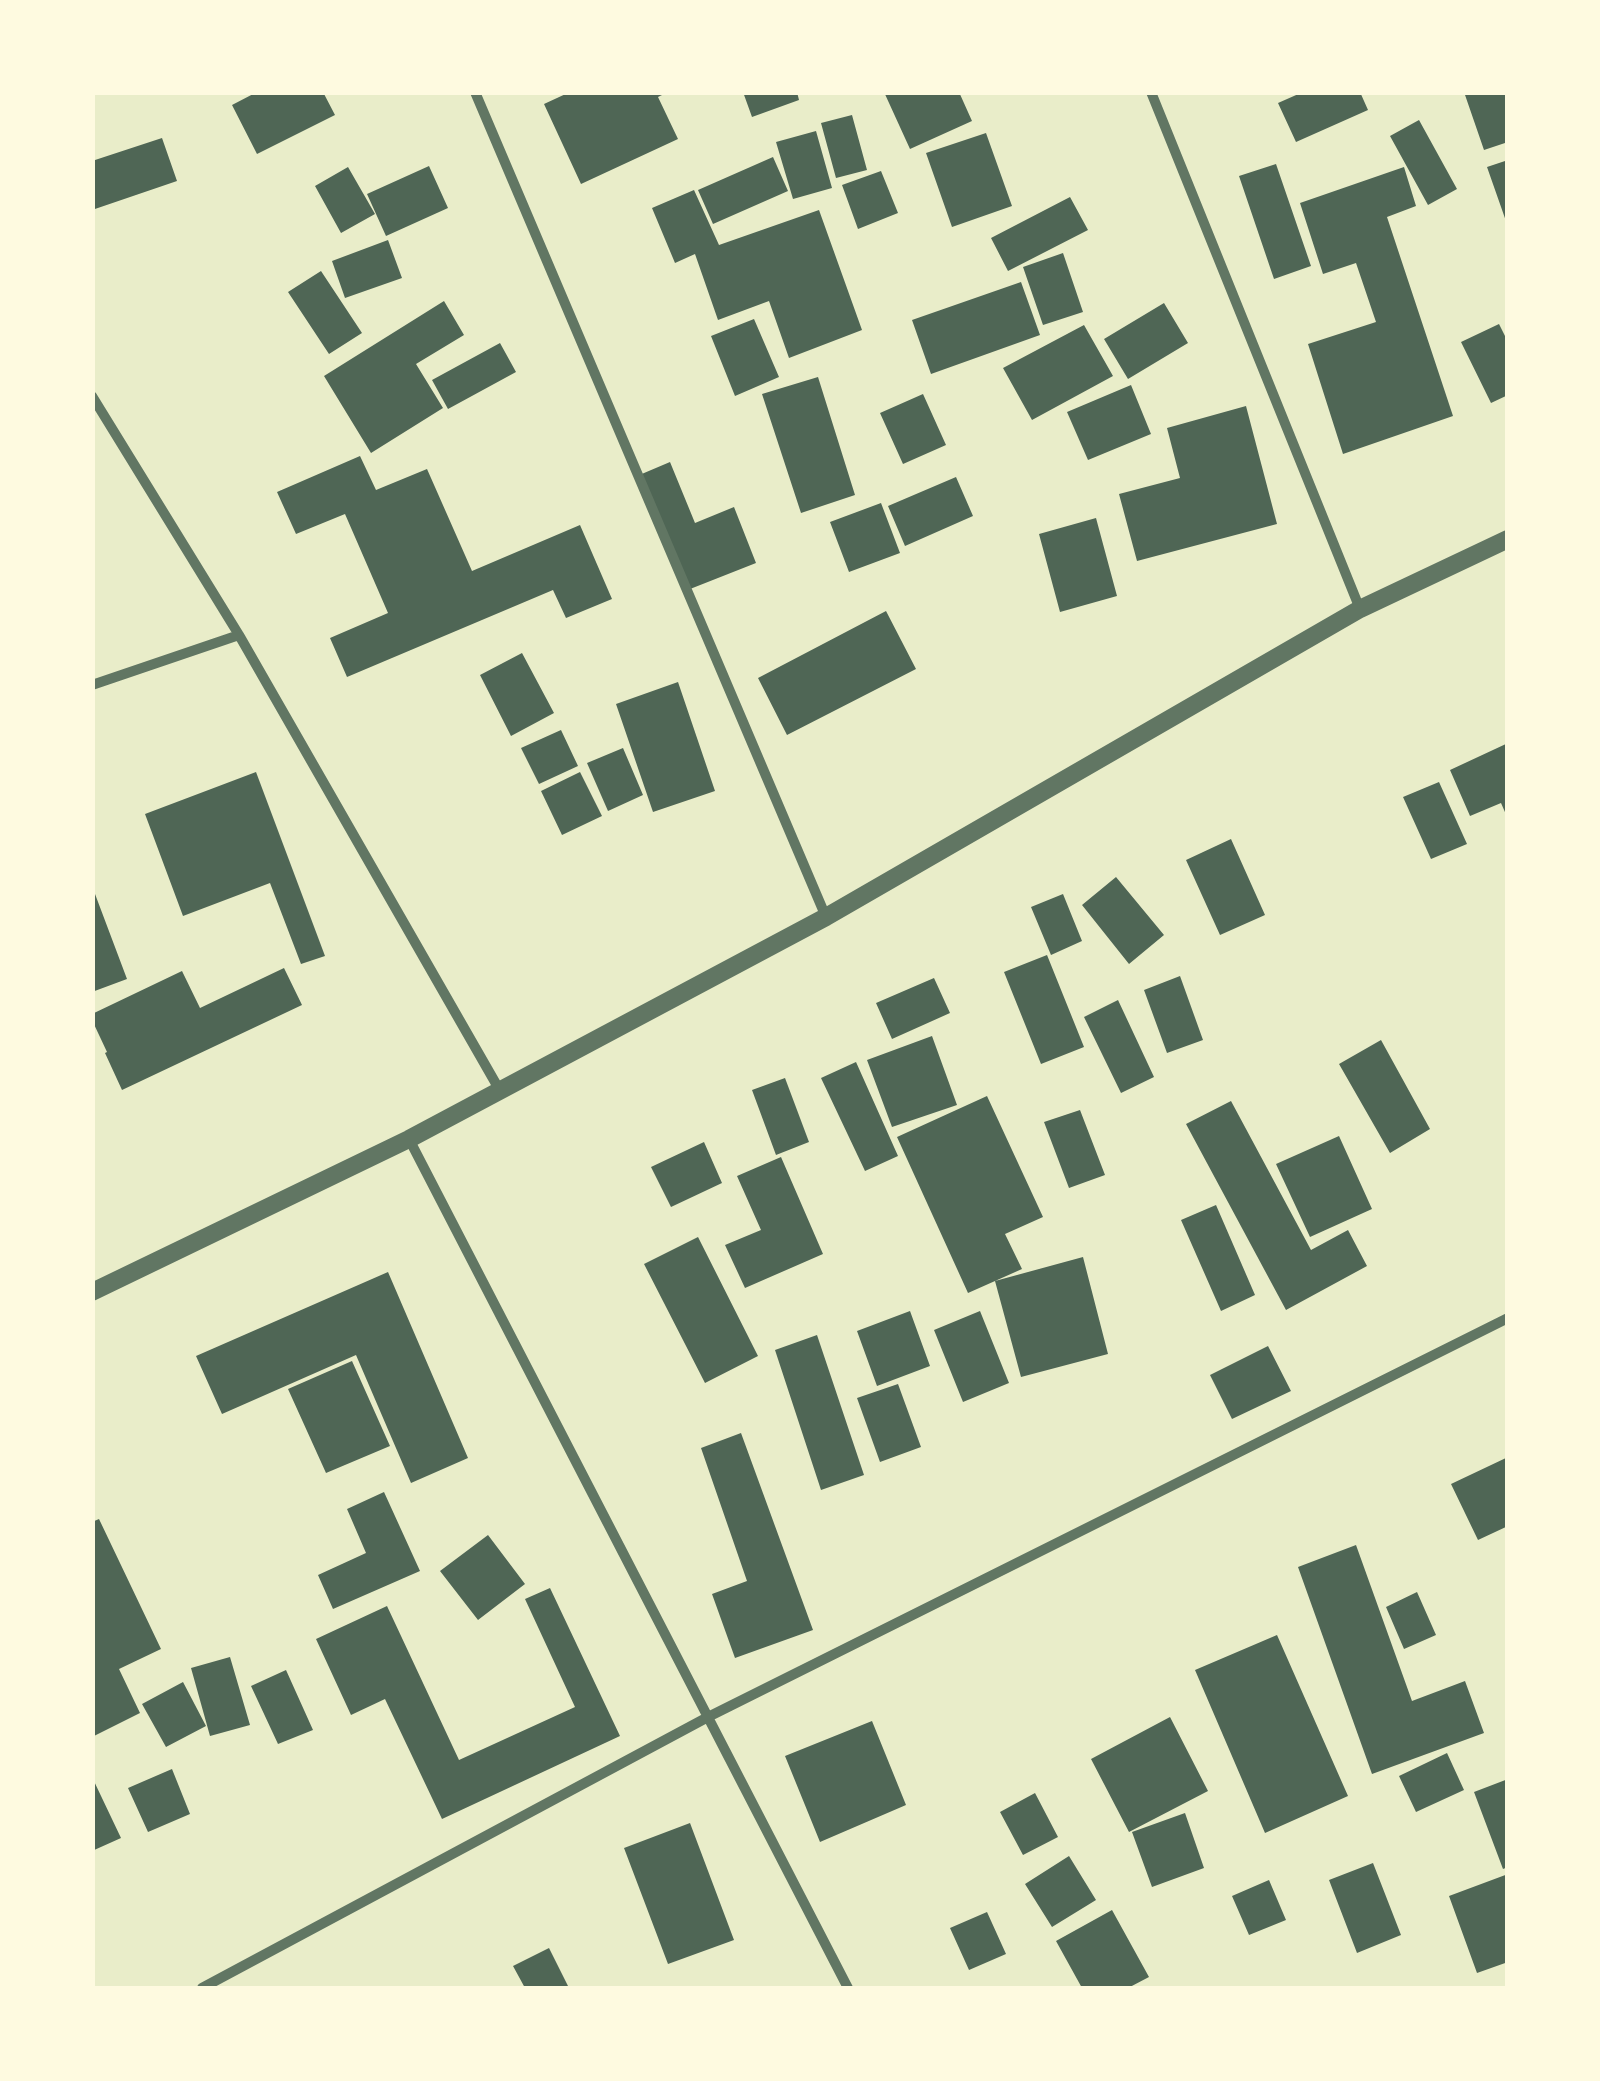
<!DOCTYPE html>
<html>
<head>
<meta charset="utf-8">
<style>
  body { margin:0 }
  #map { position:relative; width:1600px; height:2081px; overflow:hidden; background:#e9edc9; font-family:Rubik,sans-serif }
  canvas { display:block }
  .frame { position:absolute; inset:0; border:95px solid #fefae0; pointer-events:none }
</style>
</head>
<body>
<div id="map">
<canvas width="1600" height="2081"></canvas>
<div class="frame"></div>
</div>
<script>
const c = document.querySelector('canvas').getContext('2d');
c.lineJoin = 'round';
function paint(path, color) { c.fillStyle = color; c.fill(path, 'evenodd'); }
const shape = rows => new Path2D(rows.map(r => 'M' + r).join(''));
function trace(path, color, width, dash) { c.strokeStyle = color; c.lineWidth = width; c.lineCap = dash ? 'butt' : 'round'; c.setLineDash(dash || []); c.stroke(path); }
const building = shape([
  [257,92,323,92,335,115,257,154,232,105],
  [570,92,668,92,658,97,678,139,581,184,544,104],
  [743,92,797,92,799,100,752,117],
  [884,92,959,92,972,121,910,149],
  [1303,92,1360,92,1368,110,1296,142,1278,103],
  [1464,92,1508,92,1508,142,1484,150],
  [852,115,867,170,836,178,821,123],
  [1419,120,1457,189,1428,205,1390,136],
  [816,131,832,188,793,199,776,142],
  [986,133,1012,206,952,227,926,153],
  [162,138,177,181,92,210,92,161],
  [773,157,788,191,713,224,698,190],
  [1508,160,1508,224,1507,224,1487,167],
  [1276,164,1311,266,1274,279,1239,176],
  [429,166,448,208,386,236,367,194],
  [348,167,375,214,341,233,315,186],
  [1404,167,1416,206,1387,217,1453,416,1343,454,1308,344,1376,322,1356,263,1323,274,1300,203],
  [881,171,898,213,858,229,842,185],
  [694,190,719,245,819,210,862,330,789,358,769,301,718,320,695,254,675,263,652,208],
  [1070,197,1088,230,1008,271,991,238],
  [388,240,402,278,345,298,332,261],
  [1063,253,1083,312,1043,325,1023,267],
  [321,271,362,333,329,354,288,292],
  [1021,282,1040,335,931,374,912,320],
  [444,301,464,335,416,364,443,408,371,453,324,376],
  [1164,303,1188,343,1128,379,1104,339],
  [754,319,779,377,735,396,711,336],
  [1499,324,1508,342,1508,395,1491,403,1461,342],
  [1084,325,1113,376,1032,420,1003,368],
  [500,343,516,372,448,409,432,380],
  [818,377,855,495,801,513,762,394],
  [1131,385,1151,434,1088,460,1067,412],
  [923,394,946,445,903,464,880,413],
  [1246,406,1277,524,1137,561,1119,494,1180,478,1167,428],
  [360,456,376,490,427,469,472,571,580,525,612,599,566,618,553,590,347,677,330,638,388,613,345,514,296,534,277,492],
  [670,462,695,523,734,507,756,563,685,591,637,476],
  [956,477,973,516,905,546,888,506],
  [881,503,900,553,849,572,830,522],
  [1096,518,1117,596,1060,612,1039,534],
  [886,611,916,669,787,735,758,678],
  [522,653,554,713,511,736,480,675],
  [678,682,715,791,653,812,616,704],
  [561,730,578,766,539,784,521,748],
  [1508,743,1508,819,1501,803,1470,816,1450,770],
  [623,748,643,795,608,811,587,763],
  [256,772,325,956,301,964,270,883,183,916,145,814],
  [580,772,602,816,562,835,541,791],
  [1439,782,1467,844,1431,859,1403,797],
  [1231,839,1265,915,1220,935,1186,860],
  [1116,877,1164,935,1129,964,1082,905],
  [92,886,127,979,92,992],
  [1063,894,1082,941,1051,955,1031,907],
  [1047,955,1084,1047,1041,1064,1004,972],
  [284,968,302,1005,122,1090,105,1053,107,1052,92,1020,92,1014,182,971,200,1008],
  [1180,976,1203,1040,1167,1053,1144,990],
  [934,978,950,1013,892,1039,876,1003],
  [1118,1000,1154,1077,1121,1093,1084,1017],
  [932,1036,957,1105,892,1127,867,1060],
  [1381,1040,1430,1129,1390,1153,1339,1064],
  [856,1062,898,1156,865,1171,821,1078],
  [785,1078,809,1142,776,1155,752,1090],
  [987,1096,1043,1217,1005,1234,1022,1269,968,1293,897,1137],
  [1231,1101,1311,1250,1348,1230,1367,1266,1286,1310,1186,1124],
  [1080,1110,1105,1175,1069,1188,1044,1122],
  [1339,1136,1372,1209,1310,1237,1276,1164],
  [704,1142,722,1183,671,1207,651,1167],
  [781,1157,823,1254,745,1288,725,1245,761,1230,737,1176],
  [1216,1205,1255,1295,1221,1311,1181,1220],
  [698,1237,758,1356,705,1383,644,1264],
  [1083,1257,1108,1354,1021,1377,995,1281],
  [388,1272,468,1458,411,1483,356,1355,222,1414,196,1356],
  [910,1311,930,1366,877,1386,857,1331],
  [980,1311,1009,1383,963,1402,934,1330],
  [817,1335,864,1475,821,1490,775,1350],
  [1268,1346,1291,1391,1232,1419,1210,1375],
  [352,1361,390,1446,326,1473,288,1389],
  [898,1384,921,1447,880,1462,857,1398],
  [741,1433,813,1630,735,1658,712,1594,747,1581,701,1448],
  [1508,1457,1508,1526,1478,1540,1451,1484],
  [384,1492,420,1571,333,1609,318,1575,366,1553,347,1509],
  [99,1519,161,1649,119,1669,140,1713,92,1737,92,1522],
  [488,1535,525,1584,478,1620,440,1571],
  [1356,1545,1412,1701,1465,1681,1484,1733,1372,1774,1298,1567],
  [550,1588,620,1736,442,1819,385,1699,351,1715,316,1639,387,1606,459,1760,575,1707,525,1599],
  [1417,1592,1436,1635,1404,1649,1386,1607],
  [1277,1635,1348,1796,1265,1833,1195,1670],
  [230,1657,250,1725,210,1736,191,1668],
  [286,1670,313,1730,278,1744,251,1686],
  [183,1682,206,1726,166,1747,142,1704],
  [1170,1717,1208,1791,1129,1832,1091,1759],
  [872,1721,906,1805,820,1842,785,1756],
  [1447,1753,1464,1790,1416,1812,1399,1776],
  [172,1769,190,1814,148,1832,128,1788],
  [92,1777,121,1838,92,1851],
  [1508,1779,1508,1867,1503,1869,1474,1792],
  [1035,1793,1058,1837,1023,1855,1000,1812],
  [1185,1813,1204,1868,1152,1887,1132,1832],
  [690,1823,734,1940,668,1964,624,1848],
  [1069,1856,1096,1900,1052,1927,1025,1884],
  [1373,1863,1401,1935,1357,1953,1329,1880],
  [1508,1874,1508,1962,1477,1973,1449,1896],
  [1269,1880,1286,1920,1249,1935,1232,1896],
  [1112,1910,1149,1977,1128,1988,1082,1988,1056,1941],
  [987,1912,1006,1954,969,1970,950,1928],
  [549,1948,569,1988,525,1988,513,1966]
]);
const minor = shape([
  [475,92,826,917],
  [1151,92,1360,609],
  [92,396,239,635,499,1089],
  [92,685,239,635],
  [409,1139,848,1988],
  [202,1988,708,1717,1508,1318]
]);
const tertiary = shape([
  [92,1292,409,1139,826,917,1360,609,1508,539]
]);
paint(building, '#4f6655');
trace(minor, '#617663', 10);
trace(tertiary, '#617663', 18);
</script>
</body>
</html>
